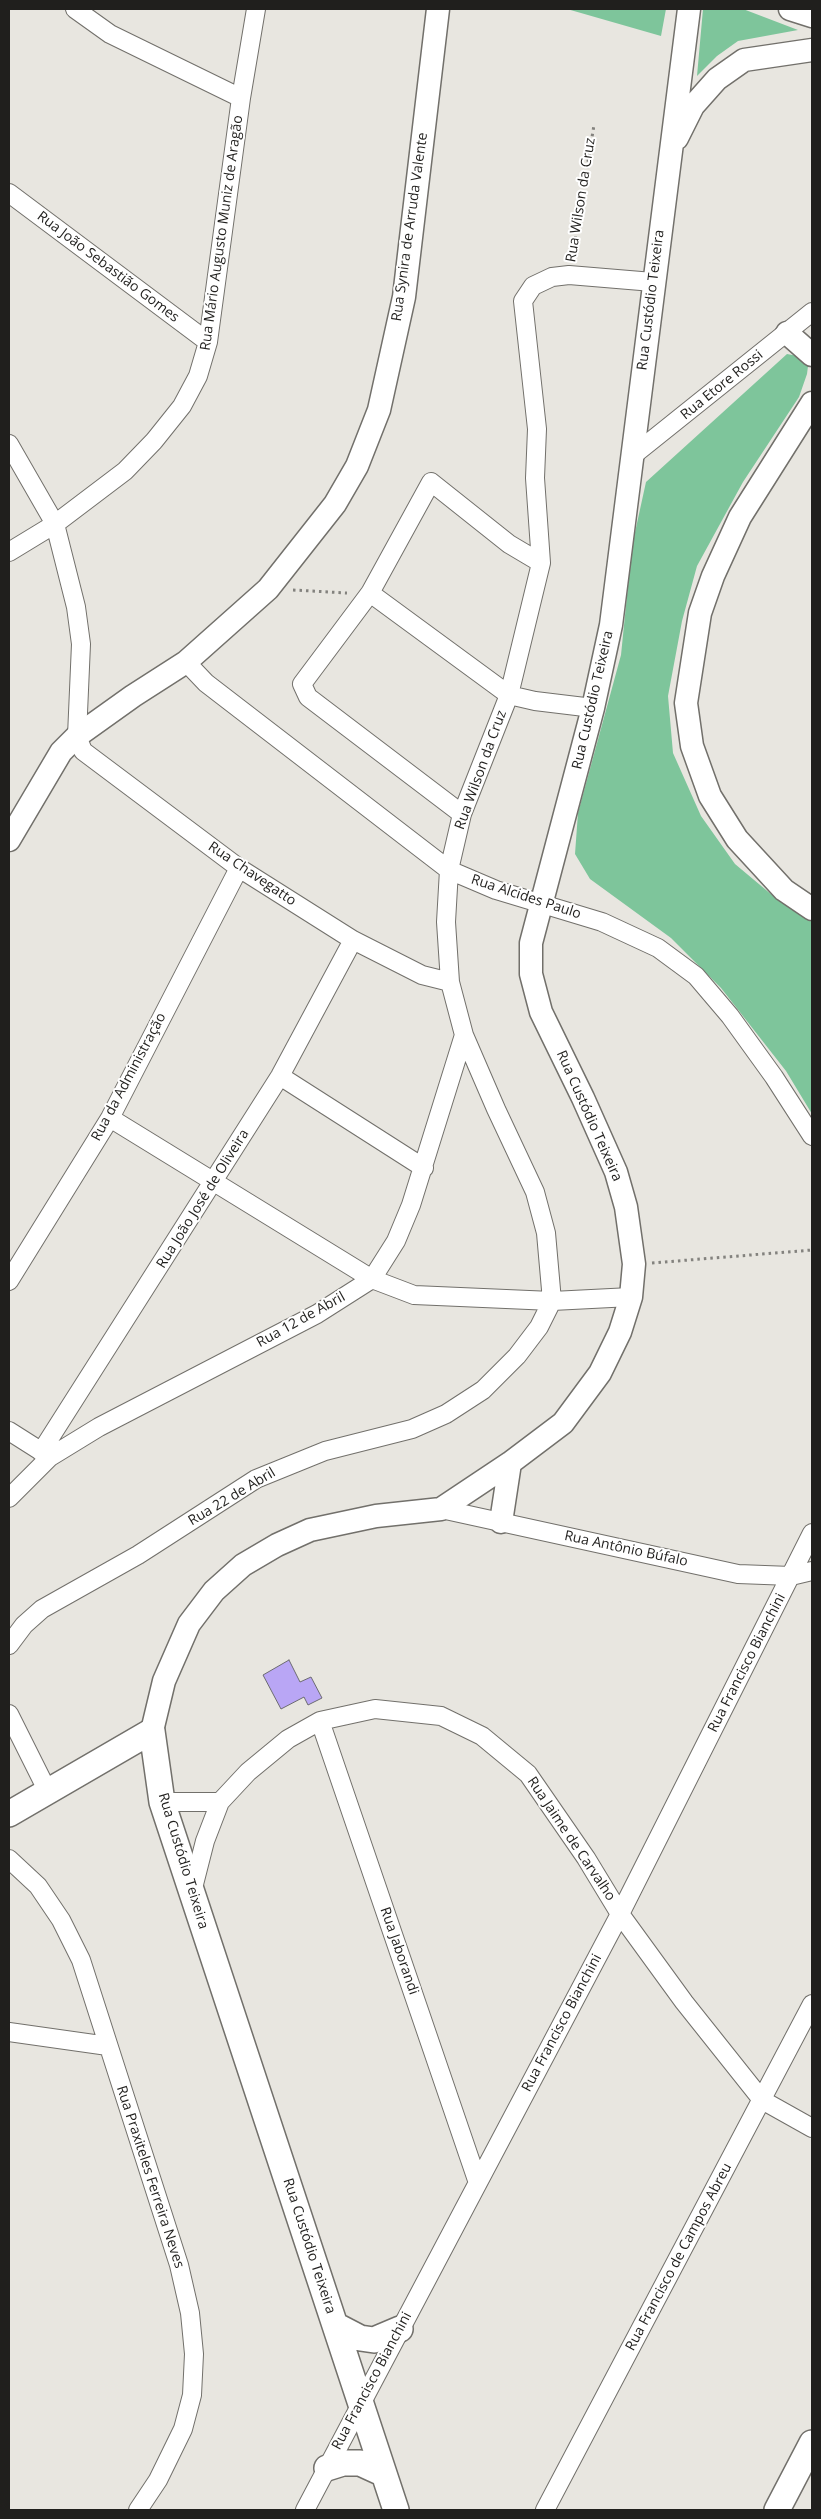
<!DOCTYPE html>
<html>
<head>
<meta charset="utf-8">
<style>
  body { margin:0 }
  #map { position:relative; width:821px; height:2519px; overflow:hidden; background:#e8e6e0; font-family:"Open Sans",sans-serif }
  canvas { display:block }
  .frame { position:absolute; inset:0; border:10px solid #201f1d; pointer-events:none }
</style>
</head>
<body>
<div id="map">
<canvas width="821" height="2519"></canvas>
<div class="frame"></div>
</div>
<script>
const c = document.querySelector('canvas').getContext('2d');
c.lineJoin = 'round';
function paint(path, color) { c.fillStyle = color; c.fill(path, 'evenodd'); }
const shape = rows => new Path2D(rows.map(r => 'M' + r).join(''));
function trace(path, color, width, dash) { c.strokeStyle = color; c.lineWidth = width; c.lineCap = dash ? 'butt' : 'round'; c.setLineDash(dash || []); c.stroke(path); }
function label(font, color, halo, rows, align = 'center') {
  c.font = font + ' "Open Sans",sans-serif'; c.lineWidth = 4; c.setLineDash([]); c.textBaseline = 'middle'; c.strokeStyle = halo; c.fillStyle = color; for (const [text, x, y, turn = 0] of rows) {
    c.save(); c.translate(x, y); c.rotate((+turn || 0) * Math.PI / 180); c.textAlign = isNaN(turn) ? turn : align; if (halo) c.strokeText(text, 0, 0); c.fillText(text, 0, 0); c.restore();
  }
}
const green = shape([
  [567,9,666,9,661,36],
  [703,9,743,9,798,30,738,41,717,56,697,76],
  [787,354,809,358,807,374,799,397,743,482,697,566,682,621,668,696,673,753,701,816,735,864,778,900,812,922,812,1114,786,1071,721,988,671,938,590,879,575,854,578,813,621,655,632,546,646,482]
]);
const building = shape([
  [289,1660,300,1682,311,1677,322,1698,308,1705,304,1697,281,1709,263,1675,289,1660]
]);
const path = shape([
  [572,258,594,125],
  [293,590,347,593],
  [652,1263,812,1250]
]);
const minor = shape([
  [75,9,110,34,241,98],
  [9,193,208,342],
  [9,444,55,524,76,607,81,644,77,736,83,751,239,868,353,940,422,975,450,982],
  [631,457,812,312],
  [9,552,55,524,125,471,154,441,182,406,198,376,208,342,241,98,256,9],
  [370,593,509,695,535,701,593,708],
  [186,662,206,683,449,870,496,890,602,922,658,948,696,976,730,1016,774,1077,812,1136],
  [462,814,308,697,302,684,370,593,431,482,509,544,541,563],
  [280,1076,424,1168],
  [110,1118,372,1279,414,1295,552,1301,631,1297],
  [9,1281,110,1118,239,868],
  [9,1431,50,1457],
  [41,1452,280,1076,353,940],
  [9,1498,50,1457,99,1427,317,1314,372,1279,396,1241,411,1205,464,1035],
  [441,1509,738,1574,791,1576,812,1571],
  [9,1645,24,1625,42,1609,138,1555,256,1479,325,1451,412,1429,446,1414,483,1390,517,1356,539,1327,552,1301,546,1233,535,1192,496,1109,464,1035,450,982,446,922,449,870,462,814,509,695,541,563,535,478,537,429,523,301,533,286,552,277,569,275,653,282],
  [9,1714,48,1792],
  [320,1721,477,2180],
  [162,1802,220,1802],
  [9,1859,38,1886,61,1920,81,1960,179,2265,190,2313,194,2354,192,2395,183,2429,158,2480,138,2510],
  [192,1892,205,1841,220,1802,248,1772,288,1739,320,1721,375,1709,441,1716,482,1736,528,1774,586,1858,620,1914,684,2002,762,2100,812,2128],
  [9,2032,108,2046],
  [305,2510,620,1914,812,1533],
  [545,2510,812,2004]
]);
const tertiary = shape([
  [790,9,812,16],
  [677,138,693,106,717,79,744,60,812,50],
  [787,333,812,355],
  [812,403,740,517,713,576,700,613,686,703,692,746,710,796,737,839,784,890,812,909],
  [9,840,61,752,77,736,133,696,186,662,268,589,335,504,357,466,379,410,404,297,438,9],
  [501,1522,510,1463],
  [152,1731,164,1681,189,1624,214,1591,243,1565,277,1545,310,1530,376,1516,441,1509,510,1463,563,1423,600,1373,620,1332,631,1297,634,1264,626,1207,616,1172,583,1098,541,1012,531,974,531,943,593,708,611,625,689,9]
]);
const secondary = shape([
  [9,1814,152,1731,162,1802,396,2510],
  [335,2325,360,2338,374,2340,400,2329],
  [327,2468,343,2463,360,2463,384,2474],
  [777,2510,812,2443]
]);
const streetNames = [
  ["Rua Wilson da Cruz",581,200,-81],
  ["Rua Synira de Arruda Valente",410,227,-82],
  ["Rua Mário Augusto Muniz de Aragão",222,233,-82],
  ["Rua João Sebastião Gomes",108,267,37],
  ["Rua Custódio Teixeira",651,300,-83],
  ["Rua Etore Rossi",722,385,-39],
  ["Rua Custódio Teixeira",593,700,-77],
  ["Rua Wilson da Cruz",481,770,-70],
  ["Rua Chavegatto",252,874,34],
  ["Rua Alcides Paulo",526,897,18],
  ["Rua da Administração",129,1077,-62],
  ["Rua Custódio Teixeira",589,1116,66],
  ["Rua João José de Oliveira",203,1199,-58],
  ["Rua 12 de Abril",301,1320,-29],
  ["Rua 22 de Abril",232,1497,-31],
  ["Rua Antônio Búfalo",626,1549,12],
  ["Rua Francisco Bianchini",747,1663,-63],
  ["Rua Jaime de Carvalho",571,1839,56],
  ["Rua Custódio Teixeira",183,1861,73],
  ["Rua Jaborandi",399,1951,71],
  ["Rua Francisco Bianchini",562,2023,-62],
  ["Rua Praxiteles Ferreira Neves",150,2177,72],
  ["Rua Custódio Teixeira",309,2246,72],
  ["Rua Francisco de Campos Abreu",679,2257,-62],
  ["Rua Francisco Bianchini",372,2381,-62]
];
paint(green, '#7ec59b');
paint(building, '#b9a6f5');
trace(building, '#6c6b70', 1);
trace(minor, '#72706b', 20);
trace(tertiary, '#72706b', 25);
trace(secondary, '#72706b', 28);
trace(path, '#83827e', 3, [2.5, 4]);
trace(minor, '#fff', 18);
trace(tertiary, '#fff', 22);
trace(secondary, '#fff', 25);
label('14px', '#201f1d', '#fff', streetNames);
</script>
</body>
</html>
